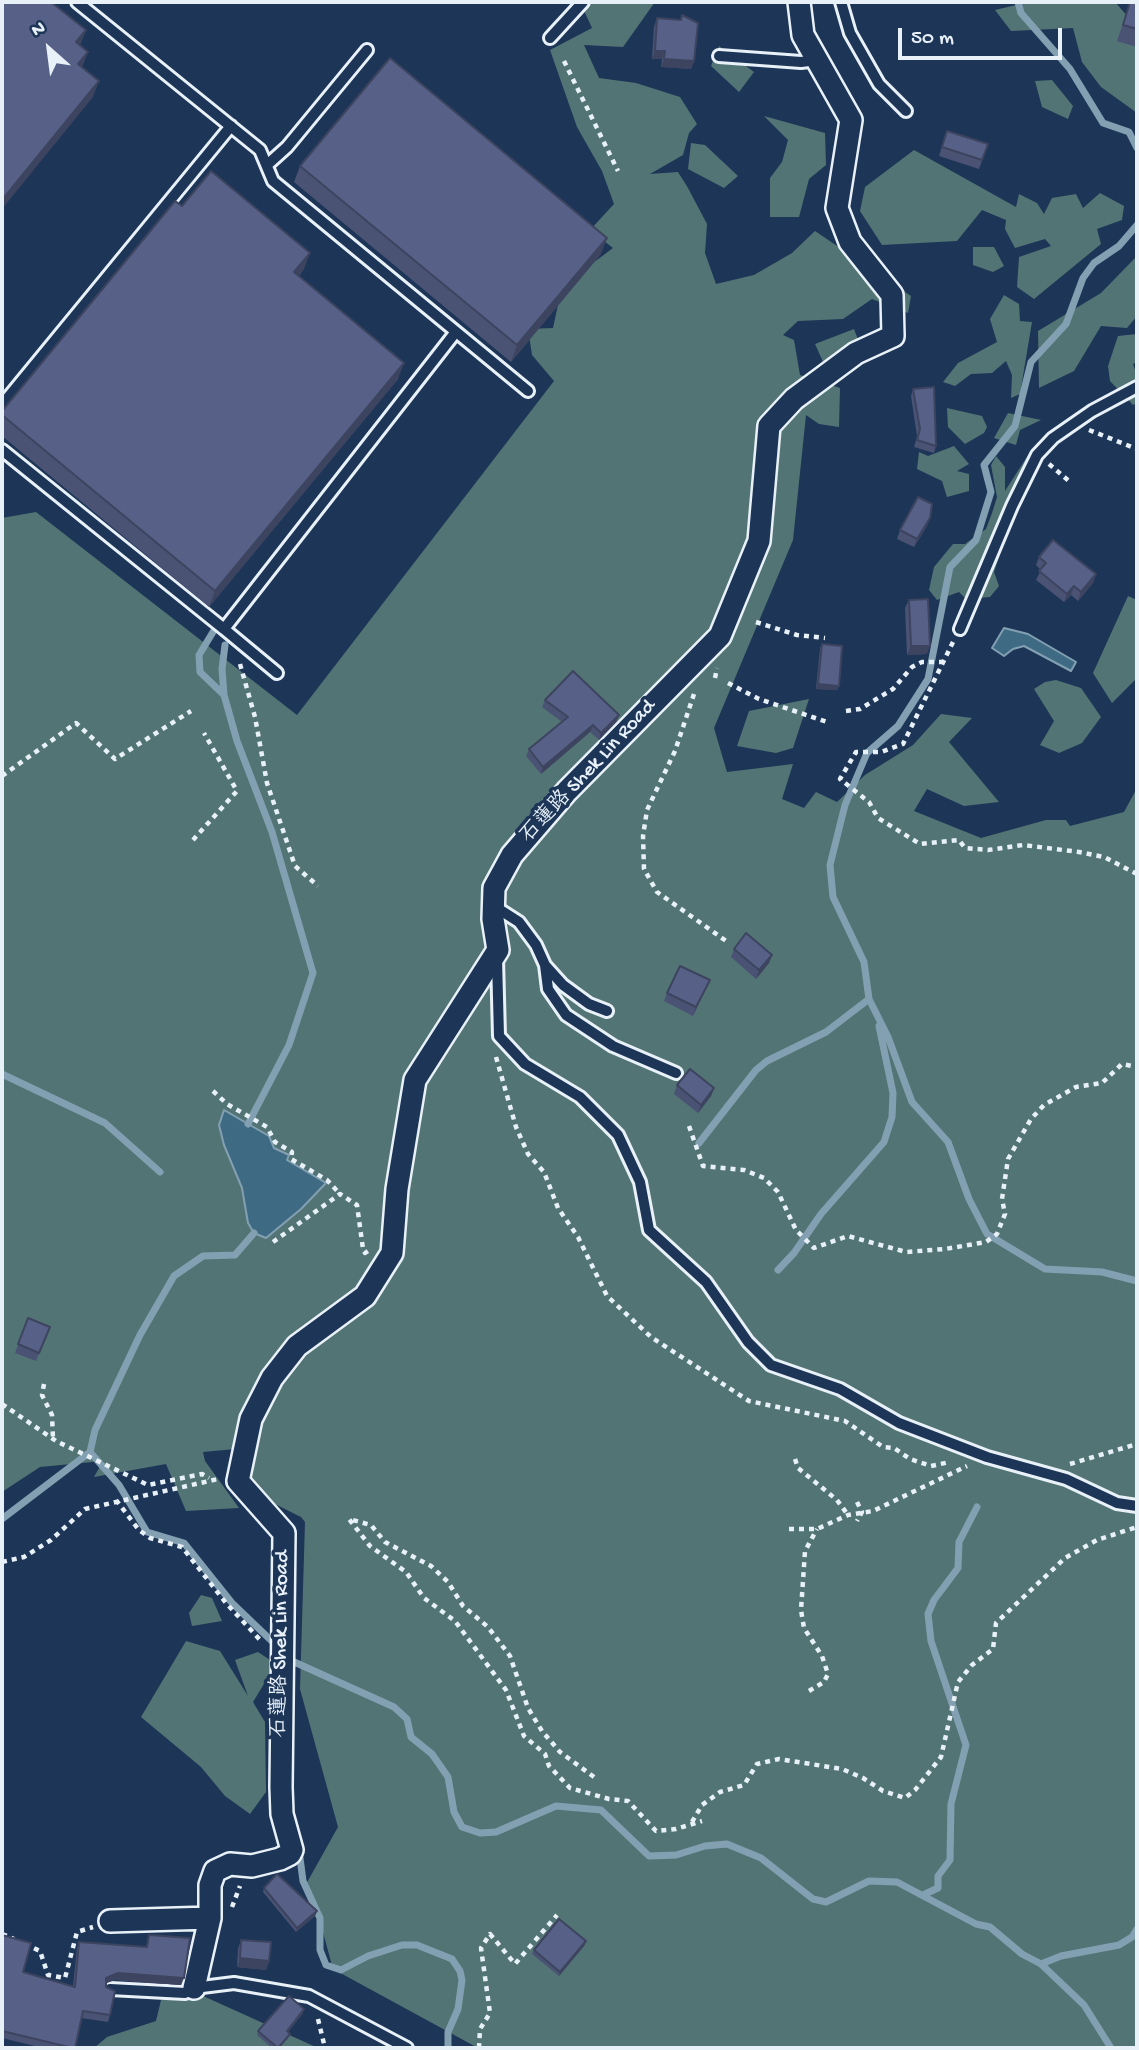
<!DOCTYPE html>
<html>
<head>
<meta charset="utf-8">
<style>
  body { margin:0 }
  #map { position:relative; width:1139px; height:2050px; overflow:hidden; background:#1d3557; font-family:"Gochi Hand",sans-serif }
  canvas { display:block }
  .frame { position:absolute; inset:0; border:4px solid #e8f1f8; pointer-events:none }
  .north { position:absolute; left:14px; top:14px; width:70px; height:70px; -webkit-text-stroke:5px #1d3557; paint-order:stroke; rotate:332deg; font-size:19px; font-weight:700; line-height:28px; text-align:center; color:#e8f1f8 }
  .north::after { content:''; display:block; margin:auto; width:24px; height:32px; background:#e8f1f8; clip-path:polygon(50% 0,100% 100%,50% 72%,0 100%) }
  .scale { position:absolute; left:898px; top:28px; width:164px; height:32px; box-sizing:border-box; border:4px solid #e8f1f8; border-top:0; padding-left:9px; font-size:21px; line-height:24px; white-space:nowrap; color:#e8f1f8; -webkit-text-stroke:5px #1d3557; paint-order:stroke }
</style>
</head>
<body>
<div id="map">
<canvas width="1139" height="2050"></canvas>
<div class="frame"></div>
<div class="north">N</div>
<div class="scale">50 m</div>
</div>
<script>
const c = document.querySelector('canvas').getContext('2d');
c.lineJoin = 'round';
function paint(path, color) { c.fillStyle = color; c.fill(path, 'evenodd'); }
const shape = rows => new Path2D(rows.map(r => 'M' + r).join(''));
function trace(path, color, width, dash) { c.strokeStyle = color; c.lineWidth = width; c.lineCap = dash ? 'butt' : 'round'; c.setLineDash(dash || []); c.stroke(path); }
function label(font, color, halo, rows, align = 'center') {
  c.font = font + ' "Gochi Hand","LXGW WenKai TC",sans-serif'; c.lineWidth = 7; c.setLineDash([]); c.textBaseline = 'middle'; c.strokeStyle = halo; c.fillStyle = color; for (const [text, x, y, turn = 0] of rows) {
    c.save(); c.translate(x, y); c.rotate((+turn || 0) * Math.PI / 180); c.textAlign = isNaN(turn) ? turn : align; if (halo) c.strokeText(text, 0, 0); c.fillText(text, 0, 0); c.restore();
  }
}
const green = shape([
  [580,2,655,2,623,47,584,45,599,78,636,83,680,97,697,124,689,133,683,155,650,174,678,172,688,188,707,224,705,253,716,284,754,275,792,253,815,231,911,296,908,313,872,299,843,319,798,321,783,335,794,340,800,375,840,388,839,427,819,424,806,415,793,540,714,728,727,772,793,764,782,799,804,808,816,792,837,802,865,775,913,745,941,714,972,718,949,742,999,802,964,806,927,789,914,811,981,838,1046,820,1066,820,1070,826,1124,812,1137,788,1137,2048,478,2048,333,1969,321,1925,305,1886,338,1827,300,1689,305,1522,301,1517,275,1504,233,1461,235,1449,203,1452,205,1461,239,1508,186,1511,166,1464,94,1477,103,1461,40,1467,2,1492,2,518,36,512,297,715,554,381,532,355,528,329,553,328,562,286,613,248,590,230,614,204,602,171,577,127,550,50,592,28],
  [1029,2,1115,2,1137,27,1137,113,1101,87,1082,62,1073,28,1011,31,995,10],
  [719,46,754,72,739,92,711,66],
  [1052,80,1073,106,1068,119,1042,107,1035,81],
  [764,116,825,133,826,165,809,179,799,217,770,217,770,178,782,162,788,140],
  [691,143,705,145,738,176,724,188,688,169],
  [914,150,1016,207,1019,194,1037,203,1044,214,1052,198,1076,194,1083,208,1100,193,1124,206,1122,220,1097,229,1101,244,1034,299,1017,287,1019,257,1051,246,1045,239,1015,248,1005,229,1006,220,982,210,957,241,882,245,860,211,865,187],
  [973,247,994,247,1004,266,993,272,973,265],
  [1137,256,1137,316,1127,328,1101,326,1074,371,1039,388,1038,331,1101,293],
  [1004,295,1019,304,1020,321,1032,322,1020,394,1011,398,1012,375,1006,361,992,373,971,374,955,386,943,382,958,363,997,342,990,319],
  [854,329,866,361,847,374,824,364,815,344],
  [1137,334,1137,362,1133,364,1137,376,1137,403,1133,405,1110,381,1108,366,1118,336],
  [947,408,982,416,987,427,984,433,965,444,948,427],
  [1008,413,1041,420,1020,430,1016,445,994,438],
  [954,446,969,464,957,471,969,474,969,491,947,497,942,481,917,469,919,452,928,456],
  [1035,451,1025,494,1011,522,994,572,999,586,990,597,966,599,959,592,937,600,929,590,934,567,953,544,965,544,986,529,992,513,997,497,991,465,996,456,1005,467,1005,491,1030,452],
  [1128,596,1137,600,1137,678,1112,703,1093,673],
  [1056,680,1081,688,1101,717,1082,743,1059,753,1040,745,1054,721,1034,689,1045,682],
  [809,699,793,748,776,753,737,746,749,711],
  [201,1595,212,1598,222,1621,192,1626,189,1613],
  [186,1641,220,1651,248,1696,235,1660,258,1652,276,1664,253,1702,265,1722,266,1792,250,1814,225,1796,201,1767,141,1717],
  [194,1975,201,1995,318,2048,94,2048,107,2037,156,2021,162,1996]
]);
const water = shape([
  [1004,628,1028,634,1076,662,1071,671,1024,646,1013,649,1004,656,992,648,1004,628],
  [224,1110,269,1136,274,1148,289,1155,287,1160,326,1183,301,1209,266,1238,254,1233,248,1223,242,1188,224,1145,219,1125,224,1110]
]);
const stream = shape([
  [1018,2,1021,13,1070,69,1103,123,1129,132,1137,148],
  [1137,225,1119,246,1094,263,1083,278,1066,324,1031,362,1015,426,984,465,991,492,976,540,950,567,928,679,898,726,867,753,845,805,830,865,833,897,864,962,869,999,888,1037,912,1102,948,1142,969,1199,987,1234,1045,1269,1102,1272,1137,1281],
  [213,632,199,655,200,672,224,695,237,741,272,832,313,973,289,1045,248,1124],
  [224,695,222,669,225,645],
  [2,1074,105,1123,160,1172],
  [699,1143,756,1070,767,1061,826,1032,869,999,870,1002],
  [778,1270,794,1253,821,1214,884,1142,892,1117,893,1093,879,1026],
  [90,1452,119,1485,147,1532,184,1543,232,1603,278,1647],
  [2,1519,90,1452,95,1430,140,1335,174,1276,203,1256,235,1255,254,1233],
  [286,1655,292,1661,394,1707,407,1719,411,1737,432,1754,448,1777,454,1812,462,1827,480,1833,496,1832,556,1806,601,1810,649,1856,676,1855,705,1846,727,1844,761,1858,813,1899,826,1902,869,1881,897,1882,976,1924,990,1927,1022,1954,1041,1964,1084,2005,1111,2048],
  [300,1858,303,1881,320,1918,320,1950,326,1965,341,1970,368,1956,402,1945,417,1945,452,1959,460,1971,462,1980,458,2009,448,2032,448,2048],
  [925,1894,938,1888,938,1876,950,1860,951,1804,966,1745,931,1641,928,1614,934,1600,958,1568,959,1542,977,1507],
  [1041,1964,1061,1956,1119,1945,1132,1937,1137,1929]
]);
const path = shape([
  [564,61,618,171],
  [1089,430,1137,449],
  [1049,464,1069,481],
  [756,622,797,635,825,638],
  [953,642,903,744,881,752,856,752,840,779,869,802,878,818,920,844,959,840,965,848,988,850,1023,845,1079,852,1104,857,1137,874],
  [240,664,255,717,267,783,295,866,318,886],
  [715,678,717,668],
  [728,683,759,699,830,723],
  [694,694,675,751,647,810,643,836,644,869,657,892,729,943],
  [846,711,860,709,893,689,912,667,922,662,943,662],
  [2,776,76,723,115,759,191,711],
  [193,840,237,791,204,733],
  [496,1057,516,1127,528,1154,544,1172,558,1208,578,1237,607,1296,651,1337,749,1401,845,1421,883,1447,894,1448,910,1459,931,1466,950,1462],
  [213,1091,227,1104,267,1127,275,1142,292,1152,291,1159,327,1180,340,1194],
  [689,1126,703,1166,744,1170,764,1178,778,1192,796,1230,814,1248,848,1236,906,1252,945,1249,986,1242,997,1234,1005,1214,1002,1199,1008,1159,1031,1119,1044,1105,1076,1087,1102,1083,1122,1064,1137,1067],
  [273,1242,340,1194,357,1205,363,1249,365,1253,368,1251],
  [44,1384,42,1395,52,1415,53,1439],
  [2,1404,56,1441,148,1485,202,1474,209,1478],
  [795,1459,798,1468,837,1500,848,1515],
  [1070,1464,1137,1444],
  [116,1500,139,1530,150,1538,182,1547,226,1603,262,1642],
  [857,1502,862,1512,857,1521],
  [789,1529,817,1529,848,1515,873,1511,967,1466],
  [2,1562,24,1557,51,1540,85,1509,218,1479],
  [809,1691,824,1682,828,1674,822,1656,804,1628,801,1610,805,1551,817,1529],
  [594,1777,560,1752,542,1731,528,1708,510,1656,488,1627,463,1606,448,1582,431,1566,385,1542,371,1525,349,1519,370,1546,406,1572,424,1598,455,1621,506,1690,524,1736,545,1754,549,1766,570,1788,609,1799,628,1801,656,1831,676,1829,702,1821],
  [692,1822,702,1805,720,1792,744,1785,757,1764,779,1759,842,1769,863,1778,883,1791,905,1798,915,1790,941,1757,958,1682,972,1665,993,1649,996,1623,1065,1558,1097,1540,1137,1527],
  [232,1907,240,1886],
  [2,1934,14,1939],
  [25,1944,40,1951,48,1975,65,1978,77,1932,93,1927],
  [318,2019,325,2048],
  [479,2048,480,2029,490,2013,481,1948,490,1934,515,1964,557,1915]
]);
const lane = shape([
  [77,2,260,150,273,181,528,391],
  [841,2,850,33,879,84,906,111],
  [550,38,583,2],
  [719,56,801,62,817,60],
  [267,165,287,147,367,50],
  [2,405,231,126],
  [2,450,224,629,455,333],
  [224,629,277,673],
  [960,629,1012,506,1037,455,1053,438,1092,411,1137,387],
  [494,906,519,922,536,945,545,965,548,989,566,1015,613,1046,676,1073],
  [497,959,499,1036,525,1064,580,1097,618,1135,640,1182,649,1230,706,1282,748,1342,771,1365,840,1389,899,1423,987,1457,1066,1479,1117,1503,1137,1506],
  [545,965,563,985,589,1004,607,1011],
  [110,1989,185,1993,194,1988,234,1983,309,1996,407,2048]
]);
const street = shape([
  [110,1921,210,1918],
  [194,1988,210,1918,210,1885,215,1871,230,1864,252,1866,280,1859,290,1854,292,1850,282,1814,281,1787,284,1533,238,1481,251,1419,272,1378,297,1346,365,1296,392,1253,397,1189,415,1080,498,950,493,919,494,888,512,855,567,791,720,636,759,541,769,426,794,399,856,353,893,336,892,295,850,242,837,208,851,120,803,35,799,2]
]);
const wall = shape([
  [1130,2,1137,2,1137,47,1117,41],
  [682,15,694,61,691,69,661,67,662,59,652,59,654,27,657,18,680,20],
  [947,131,988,144,979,169,939,156],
  [300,166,601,254,511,362,294,182],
  [182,206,304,269,299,276,398,379,209,607,2,436,2,411],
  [913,389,936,446,934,453,914,447,917,436,911,396],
  [927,526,914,547,897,539,900,530],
  [1039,557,1096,574,1093,583,1078,601,1071,595,1064,602,1036,580,1041,570,1036,565],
  [909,600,927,654,907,655,905,608],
  [822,644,839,686,837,690,816,689,820,648],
  [545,700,619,715,616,722,599,740,590,732,541,774,526,756,529,749,562,722,542,707],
  [734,949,772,955,769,963,756,979,731,957],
  [706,988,693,1016,664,1001,667,993],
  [677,1085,714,1088,711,1096,698,1113,674,1094],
  [28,1318,50,1327,36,1361,15,1353],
  [264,1888,317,1911,315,1916,296,1932,263,1892],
  [2,1935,23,1972,73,1986,77,1948,79,1942,146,1947,149,1935,181,1985,115,1980,106,1983,110,2015,108,2022,81,2018,75,2048,43,2048,2,2038],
  [241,1940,269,1961,266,1970,237,1967,238,1949],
  [586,1941,584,1946,559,1976,532,1954,534,1950],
  [303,2013,288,2032,288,2038,279,2048,272,2048,257,2035,258,2031]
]);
const shadedWall = shape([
  [86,30,80,46,76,42],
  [655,51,665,51,662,59,652,59],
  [88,52,82,68,78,64],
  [664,59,694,61,691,69,661,67],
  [99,81,93,97,2,209,2,200],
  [607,238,601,254,511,362,517,345],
  [310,253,304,269,288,288,294,272],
  [404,363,398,379,209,607,215,591],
  [930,518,927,526,914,547,917,539],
  [1096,574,1093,583,1078,601,1081,592],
  [1074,586,1071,595,1064,602,1067,594],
  [911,646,930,646,927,654,907,655],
  [818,684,839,686,837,690,816,689],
  [619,715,616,722,599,740,601,733],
  [593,725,590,732,541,774,543,767],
  [772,955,769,963,756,979,759,970],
  [710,980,706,988,693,1016,696,1007],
  [714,1088,711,1096,698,1113,701,1105],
  [317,1911,315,1916,296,1932,297,1928],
  [586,1941,584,1946,559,1976,560,1972],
  [240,1958,269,1961,266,1970,237,1967],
  [118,1973,184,1978,181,1985,115,1980,104,1984,106,1978],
  [304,2009,303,2013,285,2036,287,2031],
  [290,2034,288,2038,279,2048,278,2048]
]);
const building = shape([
  [2,2,51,2,86,30,76,42,88,52,78,64,99,81,2,200,2,2],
  [1130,2,1137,2,1137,29,1123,25,1130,2],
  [682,15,698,23,694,61,664,59,665,51,655,51,657,18,681,20,682,15],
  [390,58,607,238,517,345,300,166,390,58],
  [947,131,988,144,982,160,942,147,947,131],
  [211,171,310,253,294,272,404,363,215,591,2,415,2,411,175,201,182,206,211,171],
  [934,387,936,446,917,440,920,429,913,389,934,387],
  [918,497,932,504,930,518,917,539,900,530,918,497],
  [1053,540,1096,574,1081,592,1074,586,1067,594,1039,571,1046,563,1039,557,1053,540],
  [928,599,930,646,911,646,909,600,928,599],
  [822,644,842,646,839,686,818,684,822,644],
  [573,671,619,715,601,733,593,725,543,767,529,749,568,717,545,700,573,671],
  [746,933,772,955,759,970,734,949,746,933],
  [680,966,710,980,696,1007,667,993,680,966],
  [690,1069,714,1088,701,1105,677,1085,690,1069],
  [28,1318,50,1327,39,1353,18,1344,28,1318],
  [277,1874,317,1911,297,1928,264,1888,277,1874],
  [559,1919,586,1941,560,1972,534,1950,559,1919],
  [2,1935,31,1943,23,1972,75,1987,79,1942,147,1947,149,1935,190,1938,184,1978,118,1973,106,1978,106,1987,115,1991,110,2015,83,2011,75,2048,73,2048,2,2031,2,1935],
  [241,1940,271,1942,269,1961,240,1958,241,1940],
  [289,1996,304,2009,287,2031,290,2034,278,2048,258,2031,289,1996]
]);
const streetNames = [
  ["石蓮路 Shek Lin Road",589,772,-47],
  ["石蓮路 Shek Lin Road",282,1644,-89]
];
paint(green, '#537474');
paint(water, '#3f6a84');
trace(water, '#83a0b2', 2);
trace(stream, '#83a0b2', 7);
trace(lane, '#e8f1f8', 16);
trace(street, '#e8f1f8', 26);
trace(path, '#e8f1f8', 4.5, [5, 5]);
trace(lane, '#1d3557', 10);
trace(street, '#1d3557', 21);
paint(wall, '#4b5375');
paint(shadedWall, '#3d445f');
paint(building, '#576188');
trace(building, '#3d445f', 2);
label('21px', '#e8f1f8', '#1d3557', streetNames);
</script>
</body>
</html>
